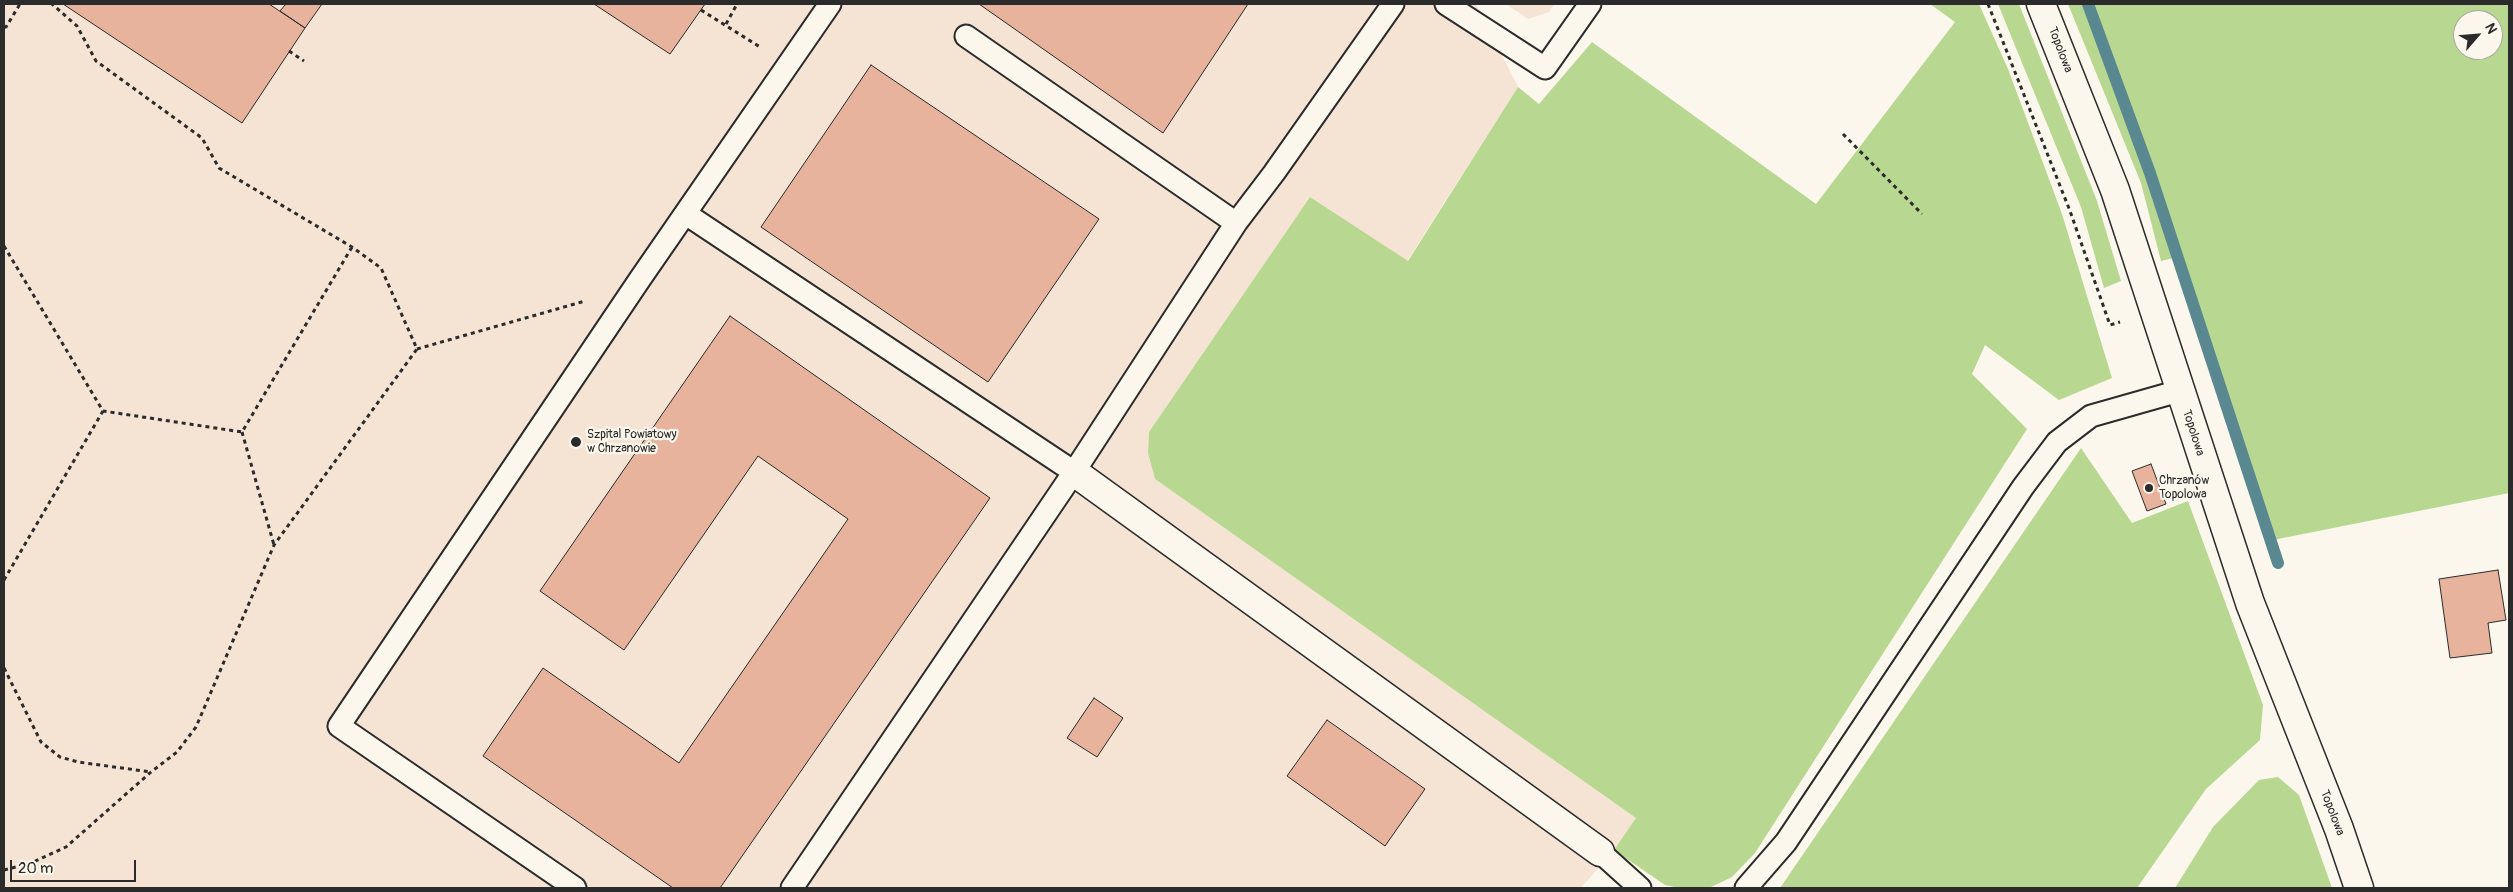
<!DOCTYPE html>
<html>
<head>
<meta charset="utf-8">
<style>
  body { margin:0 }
  #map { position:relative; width:2513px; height:892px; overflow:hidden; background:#fbf7ec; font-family:Pangolin,sans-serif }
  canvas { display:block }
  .frame { position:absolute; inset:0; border:5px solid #2b2b2b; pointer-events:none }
  .north { position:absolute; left:2453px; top:10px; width:50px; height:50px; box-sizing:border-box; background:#fbf7ec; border:1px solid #a8a59f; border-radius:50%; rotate:63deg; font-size:14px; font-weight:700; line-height:20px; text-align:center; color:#2b2b2b }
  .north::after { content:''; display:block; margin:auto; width:18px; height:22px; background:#2b2b2b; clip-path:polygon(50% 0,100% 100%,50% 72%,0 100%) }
  .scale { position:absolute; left:10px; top:860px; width:126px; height:22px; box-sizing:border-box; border:2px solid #2b2b2b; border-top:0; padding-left:6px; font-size:15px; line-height:18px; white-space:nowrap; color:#2b2b2b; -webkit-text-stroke:4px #fbf7ec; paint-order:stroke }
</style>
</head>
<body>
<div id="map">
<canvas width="2513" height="892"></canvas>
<div class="frame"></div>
<div class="north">N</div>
<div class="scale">20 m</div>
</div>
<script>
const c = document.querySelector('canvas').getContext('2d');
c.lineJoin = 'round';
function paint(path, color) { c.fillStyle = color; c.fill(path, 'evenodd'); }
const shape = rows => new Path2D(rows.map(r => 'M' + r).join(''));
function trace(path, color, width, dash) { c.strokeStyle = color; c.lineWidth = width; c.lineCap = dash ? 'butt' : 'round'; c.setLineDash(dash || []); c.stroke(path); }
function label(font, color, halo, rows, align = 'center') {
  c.font = font + ' Pangolin,sans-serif'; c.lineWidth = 4.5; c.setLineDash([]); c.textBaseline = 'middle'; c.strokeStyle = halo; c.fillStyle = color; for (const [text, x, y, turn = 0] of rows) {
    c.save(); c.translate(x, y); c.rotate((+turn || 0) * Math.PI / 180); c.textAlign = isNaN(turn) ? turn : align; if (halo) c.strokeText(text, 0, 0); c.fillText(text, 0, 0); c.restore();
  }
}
const built = shape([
  [4,4,1476,4,1518,87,1407,261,1310,197,1149,432,1148,453,1155,479,1636,818,1614,850,1581,888,4,888],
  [1506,4,1554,4,1549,12,1528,19]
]);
const green = shape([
  [1930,4,1979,4,2008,69,2062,214,2112,378,2059,400,1985,345,1972,374,2027,429,1755,853,1732,877,1709,888,1679,888,1665,885,1614,850,1636,818,1155,479,1148,453,1149,432,1310,197,1408,261,1518,87,1539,104,1592,42,1816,204,1955,22],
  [1998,4,2019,4,2097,201,2121,281,2104,288,2081,207],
  [2068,4,2509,4,2509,493,2273,540,2181,256,2161,261,2141,183],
  [2463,20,2493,20,2493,50,2463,50],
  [2081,448,2132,523,2188,501,2263,705,2260,740,2206,789,2137,888,1780,888],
  [2278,777,2299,795,2332,888,2175,888,2213,827,2259,780]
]);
const stream = shape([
  [2088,4,2150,173,2278,563]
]);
const building = shape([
  [63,4,269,4,305,28,242,123,63,4],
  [286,4,322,4,305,28,280,11,286,4],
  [594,4,705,4,670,54,594,4],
  [979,4,1248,4,1163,133,979,4],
  [871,65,1099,219,988,382,761,227,871,65],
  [730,316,990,498,720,888,673,888,483,756,543,668,679,763,848,519,758,456,624,650,540,591,730,316],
  [2151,464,2166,504,2147,511,2132,471,2151,464],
  [2498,570,2506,620,2488,623,2492,653,2450,658,2439,579,2498,570],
  [1094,698,1123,718,1097,757,1067,738,1094,698],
  [1327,720,1425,789,1385,846,1287,776,1327,720]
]);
const path = shape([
  [1988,4,2070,211,2110,325,2120,322],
  [701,10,760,47],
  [726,24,737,4],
  [4,27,6,27,20,4],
  [289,51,304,61],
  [1843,134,1922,214],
  [4,246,103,411,242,432,352,247],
  [417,349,585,301],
  [242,432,274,545],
  [4,580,103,411],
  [4,668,41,742,60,757,78,762,151,772],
  [4,870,31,863,66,847,151,772,177,752,196,727,274,545,417,349,381,268,352,247,219,168,202,138,96,61,77,26,52,4]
]);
const service = shape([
  [1446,4,1545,68,1590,4],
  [966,36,1236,223],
  [686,214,1074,472,1236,223,1274,173,1393,4],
  [1600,852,1640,888],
  [575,888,339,726,640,279,830,4],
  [792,888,1074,472],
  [1746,888,1786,842,2023,487,2057,442,2091,416,2179,391]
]);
const minor = shape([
  [1074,472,1600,852]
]);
const tertiary = shape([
  [2041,4,2115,190,2250,603,2339,829,2359,888]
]);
const markers = [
  [576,442,6,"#2b2b2b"],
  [2149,488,5,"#2b2b2b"]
];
const streetNames = [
  ["Topolowa",2060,50,69],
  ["Topolowa",2193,433,72],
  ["Topolowa",2332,813,69]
];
const poiNames = [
  ["Szpital Powiatowy",587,435],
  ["w Chrzanowie",587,449],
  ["Chrzanów",2159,481],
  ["Topolowa",2159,495]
];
paint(built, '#f5e3d4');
paint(green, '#b8d790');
trace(stream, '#598891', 12);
paint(building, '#e8b39c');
trace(building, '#2b2b2b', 1);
trace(service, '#2b2b2b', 25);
trace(minor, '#2b2b2b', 31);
trace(tertiary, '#2b2b2b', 31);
trace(path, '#2b2b2b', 3, [4, 4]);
trace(service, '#fbf7ec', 21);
trace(minor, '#fbf7ec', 28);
trace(tertiary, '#fbf7ec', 28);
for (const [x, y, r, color] of markers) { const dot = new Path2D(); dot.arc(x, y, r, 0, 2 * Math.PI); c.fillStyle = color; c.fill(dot); trace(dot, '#fbf7ec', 2); }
label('12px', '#2b2b2b', '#fbf7ec', streetNames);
label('12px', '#2b2b2b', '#fbf7ec', poiNames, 'left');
</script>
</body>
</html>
